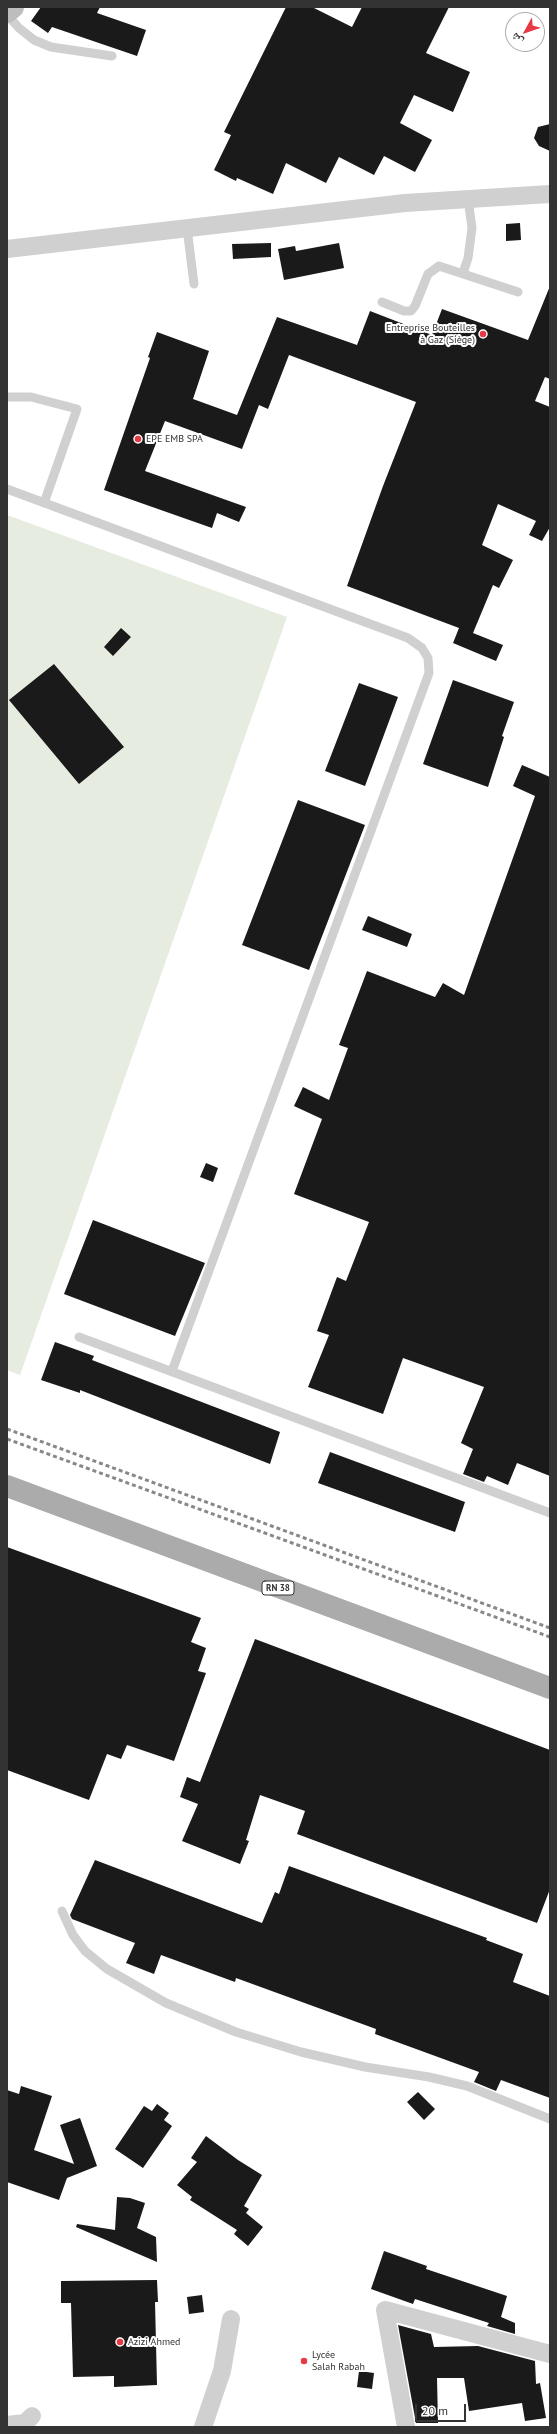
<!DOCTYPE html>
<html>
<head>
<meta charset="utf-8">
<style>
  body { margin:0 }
  #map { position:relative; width:557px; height:2434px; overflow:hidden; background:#fff; font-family:"PT Sans","Noto Naskh Arabic",sans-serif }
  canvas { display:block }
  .frame { position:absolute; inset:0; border:8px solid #333; pointer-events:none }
  .north { position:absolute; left:505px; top:12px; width:40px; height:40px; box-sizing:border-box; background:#fff; border:1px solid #adadad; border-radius:50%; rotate:230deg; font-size:11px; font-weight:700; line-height:16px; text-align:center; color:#333 }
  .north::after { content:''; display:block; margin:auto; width:14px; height:18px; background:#e63946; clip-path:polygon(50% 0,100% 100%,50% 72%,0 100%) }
  .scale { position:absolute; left:415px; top:2404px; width:51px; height:18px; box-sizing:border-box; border:2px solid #333; border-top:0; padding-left:5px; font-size:12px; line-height:14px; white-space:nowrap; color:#333; -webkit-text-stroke:3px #fff; paint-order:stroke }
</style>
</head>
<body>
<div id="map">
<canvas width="557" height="2434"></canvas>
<div class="frame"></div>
<div class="north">ش</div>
<div class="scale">20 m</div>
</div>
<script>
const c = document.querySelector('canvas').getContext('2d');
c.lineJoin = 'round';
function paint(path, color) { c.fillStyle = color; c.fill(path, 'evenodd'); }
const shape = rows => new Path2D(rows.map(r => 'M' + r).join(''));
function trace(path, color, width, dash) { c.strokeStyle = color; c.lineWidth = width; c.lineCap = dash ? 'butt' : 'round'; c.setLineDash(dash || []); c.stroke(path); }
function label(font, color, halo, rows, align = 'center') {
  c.font = font + ' "PT Sans",sans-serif'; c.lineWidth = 4; c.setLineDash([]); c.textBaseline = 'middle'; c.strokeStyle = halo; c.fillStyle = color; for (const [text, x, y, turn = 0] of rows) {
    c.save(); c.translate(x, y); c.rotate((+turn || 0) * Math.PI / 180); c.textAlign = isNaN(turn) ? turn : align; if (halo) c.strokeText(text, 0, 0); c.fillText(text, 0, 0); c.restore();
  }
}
const green = shape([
  [7,515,287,617,20,1375,7,1370]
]);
const building = shape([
  [41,7,100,7,97,13,146,30,137,56,52,27,48,33,31,21],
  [286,7,312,7,352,27,362,7,449,7,426,53,470,72,453,112,414,95,400,123,432,140,415,172,384,156,374,175,339,157,326,183,286,163,273,194,237,178,236,181,214,170,231,135,224,132],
  [550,124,550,151,539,146,534,138,538,127],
  [520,223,521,240,506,241,506,224],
  [271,243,271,257,233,259,232,244],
  [339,243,344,268,284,280,278,249,295,246,296,251],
  [550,286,550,379,545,377,535,401,550,407,550,527,542,541,529,535,536,521,498,504,482,545,513,560,499,588,493,585,473,633,503,645,496,661,453,643,459,628,347,586,383,486,416,402,289,355,268,409,259,405,242,449,165,421,145,471,246,507,239,522,217,513,212,528,104,490,150,358,148,357,157,332,209,351,193,399,237,415,277,317,357,345,370,311,432,335,442,309,528,340],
  [121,628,131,637,113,656,104,647],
  [54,664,124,747,79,784,9,700],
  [453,680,514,702,502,736,504,737,488,787,423,764],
  [359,683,398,697,365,786,325,771],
  [522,765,550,777,550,1476,517,1463,508,1485,487,1476,484,1482,463,1474,473,1449,461,1443,484,1387,403,1358,383,1414,308,1387,329,1335,317,1331,337,1277,346,1281,369,1222,294,1194,322,1119,294,1106,303,1087,329,1100,348,1048,339,1045,367,971,435,997,443,983,464,995,535,796,513,786],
  [298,800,365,825,309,970,242,945],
  [368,916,412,934,407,947,362,930],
  [206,1163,218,1168,213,1182,200,1177],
  [93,1220,205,1263,175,1336,64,1294],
  [55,1342,94,1356,92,1360,280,1432,270,1464,80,1390,80,1393,41,1380],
  [330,1452,465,1502,455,1532,318,1483],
  [7,1547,201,1618,191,1642,206,1648,198,1671,206,1673,174,1761,127,1745,121,1759,107,1754,89,1800,7,1770],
  [255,1639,550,1750,550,1889,537,1923,297,1834,305,1811,260,1795,246,1840,249,1841,240,1864,182,1841,198,1804,180,1797,187,1777,200,1782],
  [95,1860,262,1923,275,1892,279,1894,289,1866,487,1938,486,1940,523,1954,513,1982,550,1996,550,2098,501,2080,496,2091,474,2082,479,2072,375,2034,376,2029,236,1978,235,1982,161,1955,154,1974,126,1963,135,1943,72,1919,70,1915],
  [21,2086,52,2096,34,2150,74,2164,60,2125,80,2118,97,2166,67,2178,59,2200,7,2182,7,2090,19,2094],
  [418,2092,435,2109,424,2120,407,2102],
  [157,2104,169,2113,164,2120,172,2126,143,2168,115,2149,144,2106,152,2111],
  [206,2136,238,2160,262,2175,244,2206,249,2209,246,2213,263,2227,248,2246,234,2234,237,2230,190,2200,192,2197,177,2185,197,2162,191,2158],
  [117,2197,130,2198,145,2203,137,2228,156,2237,157,2262,76,2227,77,2224,115,2230],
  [384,2251,427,2266,426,2269,507,2296,501,2317,515,2323,515,2334,487,2326,489,2323,415,2299,413,2304,371,2289],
  [157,2280,158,2302,155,2302,157,2385,114,2387,114,2376,73,2377,71,2303,61,2303,61,2281],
  [202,2295,204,2312,189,2314,187,2297],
  [398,2325,431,2334,434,2347,478,2346,535,2361,536,2384,540,2383,546,2418,525,2421,522,2403,469,2411,464,2378,437,2378,438,2423,416,2423],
  [359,2371,374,2373,372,2389,357,2387]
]);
const lane = shape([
  [7,15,19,28,34,40,51,47,112,56],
  [187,228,194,284],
  [463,273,468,258,472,228,468,199],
  [382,302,404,311,411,311,415,306,428,274,439,266,518,292],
  [7,397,31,397,77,409,44,503],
  [7,489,408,638,422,648,428,658,429,673,172,1371],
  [79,1337,550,1513],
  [62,1911,73,1935,85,1951,107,1969,166,2003,236,2032,301,2052,365,2067,429,2077,467,2086,550,2119]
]);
const street = shape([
  [7,249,405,203,550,194],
  [7,2425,25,2423,32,2416],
  [203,2427,222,2371,231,2319],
  [406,2427,385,2310,550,2354]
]);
const secondary = shape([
  [7,12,13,7]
]);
const primary = shape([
  [7,1486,550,1688]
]);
const rail = shape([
  [7,1429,550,1628],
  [7,1439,550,1637]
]);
const markers = [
  [483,334,4,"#e63946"],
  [138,439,4,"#e63946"],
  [120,2342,4,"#e63946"],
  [304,2361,4,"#e63946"]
];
const shields = [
  [278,1588,32]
];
const shieldNames = [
  ["RN 38",278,1588]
];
const poiNames = [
  ["Entreprise Bouteilles",475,328,"right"],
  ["à Gaz (Siège)",475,340,"right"],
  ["EPE EMB SPA",146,439],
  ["Azizi Ahmed",128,2342],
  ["Lycée",312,2355],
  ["Salah Rabah",312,2367]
];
paint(green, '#e6ecdf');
paint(building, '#1a1a1a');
trace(lane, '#d0d0d0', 9);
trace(street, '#d0d0d0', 18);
trace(secondary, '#bdbdbd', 22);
trace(primary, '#ababab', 22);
trace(rail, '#888', 3, [4, 3]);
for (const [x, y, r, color] of markers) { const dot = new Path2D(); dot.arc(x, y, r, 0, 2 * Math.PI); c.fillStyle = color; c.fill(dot); trace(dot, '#fff', 1.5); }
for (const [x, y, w] of shields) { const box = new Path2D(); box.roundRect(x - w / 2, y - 7, w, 14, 3); c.fillStyle = '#fff'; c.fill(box); trace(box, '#333', 1); }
label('bold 9px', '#333', null, shieldNames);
label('10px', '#333', '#fff', poiNames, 'left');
</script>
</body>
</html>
